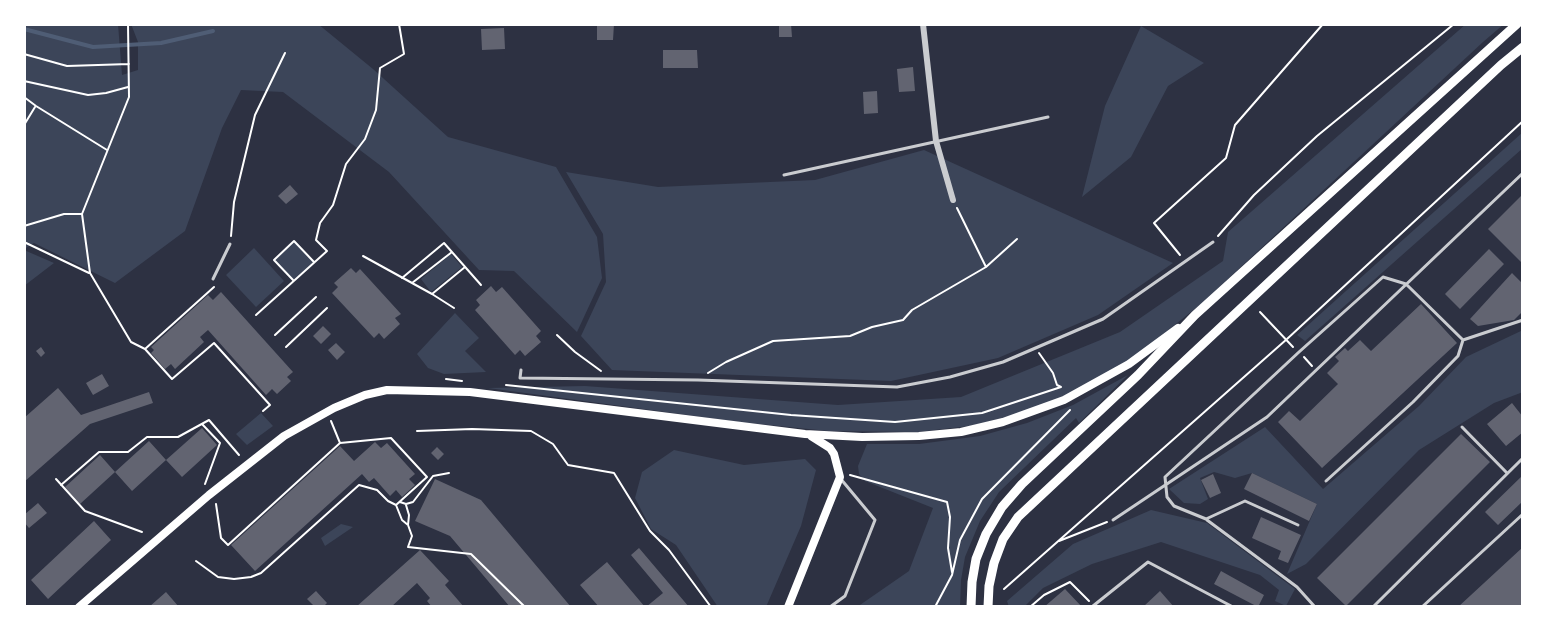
<!DOCTYPE html>
<html>
<head>
<meta charset="utf-8">
<style>
  body { margin:0 }
  #map { position:relative; width:1547px; height:631px; overflow:hidden; background:#2d3142; font-family:"Noto Sans",sans-serif }
  canvas { display:block }
  .frame { position:absolute; inset:0; border:26px solid #fff; pointer-events:none }
</style>
</head>
<body>
<div id="map">
<canvas width="1547" height="631"></canvas>
<div class="frame"></div>
</div>
<script>
const c = document.querySelector('canvas').getContext('2d');
c.lineJoin = 'round';
function paint(path, color) { c.fillStyle = color; c.fill(path, 'evenodd'); }
const shape = rows => new Path2D(rows.map(r => 'M' + r).join(''));
function trace(path, color, width, dash) { c.strokeStyle = color; c.lineWidth = width; c.lineCap = dash ? 'butt' : 'round'; c.setLineDash(dash || []); c.stroke(path); }
const green = shape([
  [24,24,118,24,122,75,138,70,138,42,131,24,318,24,373,69,448,137,556,167,597,237,602,278,577,332,514,271,479,270,389,172,283,92,241,90,222,128,185,231,115,283,34,243,24,249],
  [1466,24,1504,24,1483,42,1201,304,1132,359,1068,395,1014,415,970,426,917,432,828,431,739,422,488,388,585,386,838,405,961,397,1120,332,1223,261,1228,232],
  [1141,26,1204,63,1168,86,1131,157,1082,197,1105,106],
  [1523,132,1523,148,1305,341,1297,335],
  [924,150,1173,263,1098,315,998,358,891,381,612,370,581,336,606,282,603,234,566,172,658,187,815,180],
  [294,241,314,262,293,280,274,260],
  [254,248,284,281,256,307,226,275],
  [24,250,54,263,24,286],
  [451,254,462,267,431,292,421,279],
  [455,313,479,338,465,351,486,372,444,374,428,368,417,354],
  [1523,330,1523,392,1494,403,1419,450,1306,564,1287,574,1317,504,1252,473,1235,478,1214,472,1200,478,1208,499,1200,504,1184,503,1169,489,1265,427,1323,489,1419,406,1466,357],
  [1128,375,1079,423,1076,418,999,492,980,521,965,557,961,580,960,607,857,607,909,571,933,508,865,481,859,474,858,466,867,444,919,444,980,436,1027,423,1073,405],
  [261,413,273,426,247,445,236,434],
  [674,450,744,465,805,459,816,470,801,526,766,607,718,607,676,545,651,529,635,498,642,472],
  [1151,510,1207,523,1295,589,1286,606,1275,601,1279,590,1260,575,1161,542,1092,564,1043,588,1024,607,1009,607,1007,601,1073,544],
  [341,524,353,527,325,546,321,538]
]);
const stream = shape([
  [24,29,93,47,161,43,213,31]
]);
const building = shape([
  [597,24,614,24,613,40,597,40],
  [779,24,791,24,792,37,779,37],
  [504,28,505,49,482,50,481,29],
  [663,50,697,50,698,68,663,68],
  [913,67,915,91,899,92,897,69],
  [877,91,878,113,864,114,863,92],
  [290,185,298,194,286,204,278,196],
  [1523,194,1523,264,1488,229],
  [1489,249,1504,264,1460,309,1445,294],
  [351,268,356,273,360,269,401,314,395,318,400,324,384,339,379,333,374,338,332,293,338,287,334,283],
  [1512,273,1523,284,1523,311,1514,320,1478,326,1470,319],
  [491,286,496,292,502,287,541,331,536,336,541,342,525,356,520,350,515,355,475,310,480,305,476,300],
  [221,292,293,372,287,377,291,381,277,394,272,389,266,395,208,330,200,337,204,342,175,369,171,364,165,369,151,353,154,350,151,347,208,295,213,300],
  [1421,304,1457,343,1322,468,1278,422,1289,411,1300,421,1338,384,1327,373,1339,361,1335,357,1345,348,1348,351,1360,340,1371,351],
  [323,326,331,334,321,344,313,336],
  [336,343,345,352,337,360,328,350],
  [41,347,45,353,41,357,36,351],
  [102,374,109,386,93,395,86,383],
  [58,388,81,415,149,392,153,403,90,424,24,482,24,418],
  [1512,403,1523,417,1523,432,1506,446,1487,424],
  [202,428,217,445,182,477,166,460],
  [1461,434,1490,462,1346,606,1317,578],
  [149,441,166,460,132,491,115,472],
  [375,442,381,448,387,443,415,474,409,479,415,485,402,497,396,490,390,496,374,478,369,482,362,474,255,571,231,545,340,446,354,461],
  [437,447,444,454,438,460,431,453],
  [100,455,115,472,80,504,65,487],
  [1252,473,1317,504,1309,521,1244,489],
  [1213,474,1221,493,1210,498,1201,480],
  [1523,475,1523,501,1498,525,1485,512],
  [435,479,481,500,571,607,510,607,450,536,415,521],
  [38,503,47,513,29,528,24,522,24,515],
  [1261,517,1301,535,1288,563,1278,559,1281,551,1252,538],
  [94,521,111,540,48,599,31,580],
  [1523,547,1523,607,1458,607],
  [639,548,689,607,646,607,663,593,631,555],
  [420,550,449,581,445,585,464,607,432,607,427,601,430,598,417,583,391,607,356,607],
  [607,562,645,607,599,607,580,585],
  [1221,571,1264,595,1258,607,1214,584],
  [1065,589,1082,607,1044,607],
  [316,591,327,603,323,607,315,607,307,599],
  [1160,591,1174,607,1143,607],
  [166,592,179,607,149,607]
]);
const path = shape([
  [128,24,129,97,82,214,90,273,131,342,145,349,172,379,214,343,270,405,263,411],
  [24,54,67,66,129,64],
  [24,81,88,95,106,93,128,87],
  [24,97,36,106,107,150],
  [24,125,35,107],
  [957,208,986,267],
  [24,226,64,214,82,214],
  [231,236,234,202,255,115,285,53],
  [1218,236,1254,195,1317,136,1454,24],
  [24,242,89,273],
  [1180,255,1154,223,1226,158,1235,125,1323,24],
  [363,256,432,294,454,308],
  [402,278,444,243,481,285],
  [293,280,274,260,294,241,314,262],
  [412,283,452,252],
  [432,294,465,267],
  [1260,312,1293,347],
  [256,315,327,251,316,240,320,223,333,205,346,164,365,139,376,110,380,68,404,54,399,24],
  [275,335,316,297],
  [557,335,575,352,601,371],
  [286,347,327,308],
  [145,349,214,287],
  [1304,357,1312,366],
  [708,373,726,362,773,341,850,336,872,327,903,320,912,310,986,267,1017,239],
  [446,379,462,381],
  [506,385,791,415,895,422,982,413,1061,387,1057,385,1053,373,1039,353],
  [331,421,340,443],
  [202,424,220,443,205,484],
  [417,431,472,429,531,431,553,444,568,465,614,473,650,531,669,550,711,607],
  [850,475,947,502,950,517,948,548,952,572],
  [56,479,85,511,142,532],
  [61,485,99,452,128,452,147,437,178,437,209,420,239,455],
  [400,502,406,504,413,502,433,476,449,473],
  [216,504,221,538,228,545,340,443,391,438,427,477,396,505],
  [406,505,409,515,408,525],
  [1059,541,1107,522],
  [196,561,218,577,234,579,251,577,261,573,359,485,377,490,388,501,396,505,402,520,408,525,412,536,408,547,471,554,525,607],
  [1004,589,1287,339,1523,121],
  [935,607,952,575,960,540,982,499,1070,410],
  [1030,607,1044,595,1070,582,1089,601]
]);
const service = shape([
  [784,175,1048,117],
  [213,279,230,244],
  [521,370,520,378,698,380,897,387,950,377,1003,362,1103,319,1213,242],
  [1462,427,1507,473],
  [1326,481,1413,402,1458,356,1463,340],
  [1113,520,1267,417,1523,173],
  [1207,520,1297,587,1315,607],
  [1298,525,1245,501,1206,519,1174,506,1167,497,1165,477,1299,352,1383,277,1406,284,1463,340,1523,320],
  [830,607,845,596,875,520,840,478],
  [1094,607,1093,606,1148,562,1233,607],
  [1373,607,1523,458],
  [1422,607,1523,514]
]);
const minor = shape([
  [923,24,936,141,953,200]
]);
const secondary = shape([
  [79,607,209,495,284,436,334,408,365,395,387,390,470,392,805,434,862,437,919,436,961,432,1003,422,1064,400,1129,364,1178,328],
  [788,607,840,477,834,454,830,448,811,436]
]);
const primary = shape([
  [971,607,972,582,976,559,986,534,1002,507,1022,484,1138,375,1195,315,1517,24],
  [988,607,989,586,994,563,1003,539,1018,517,1501,65,1523,47]
]);
paint(green, '#3c4559');
trace(stream, '#4f5d75', 4);
paint(building, '#626471');
trace(path, '#fff', 2);
trace(service, '#caccd0', 3);
trace(minor, '#caccd0', 6);
trace(secondary, '#fff', 8);
trace(primary, '#fff', 9);
</script>
</body>
</html>
